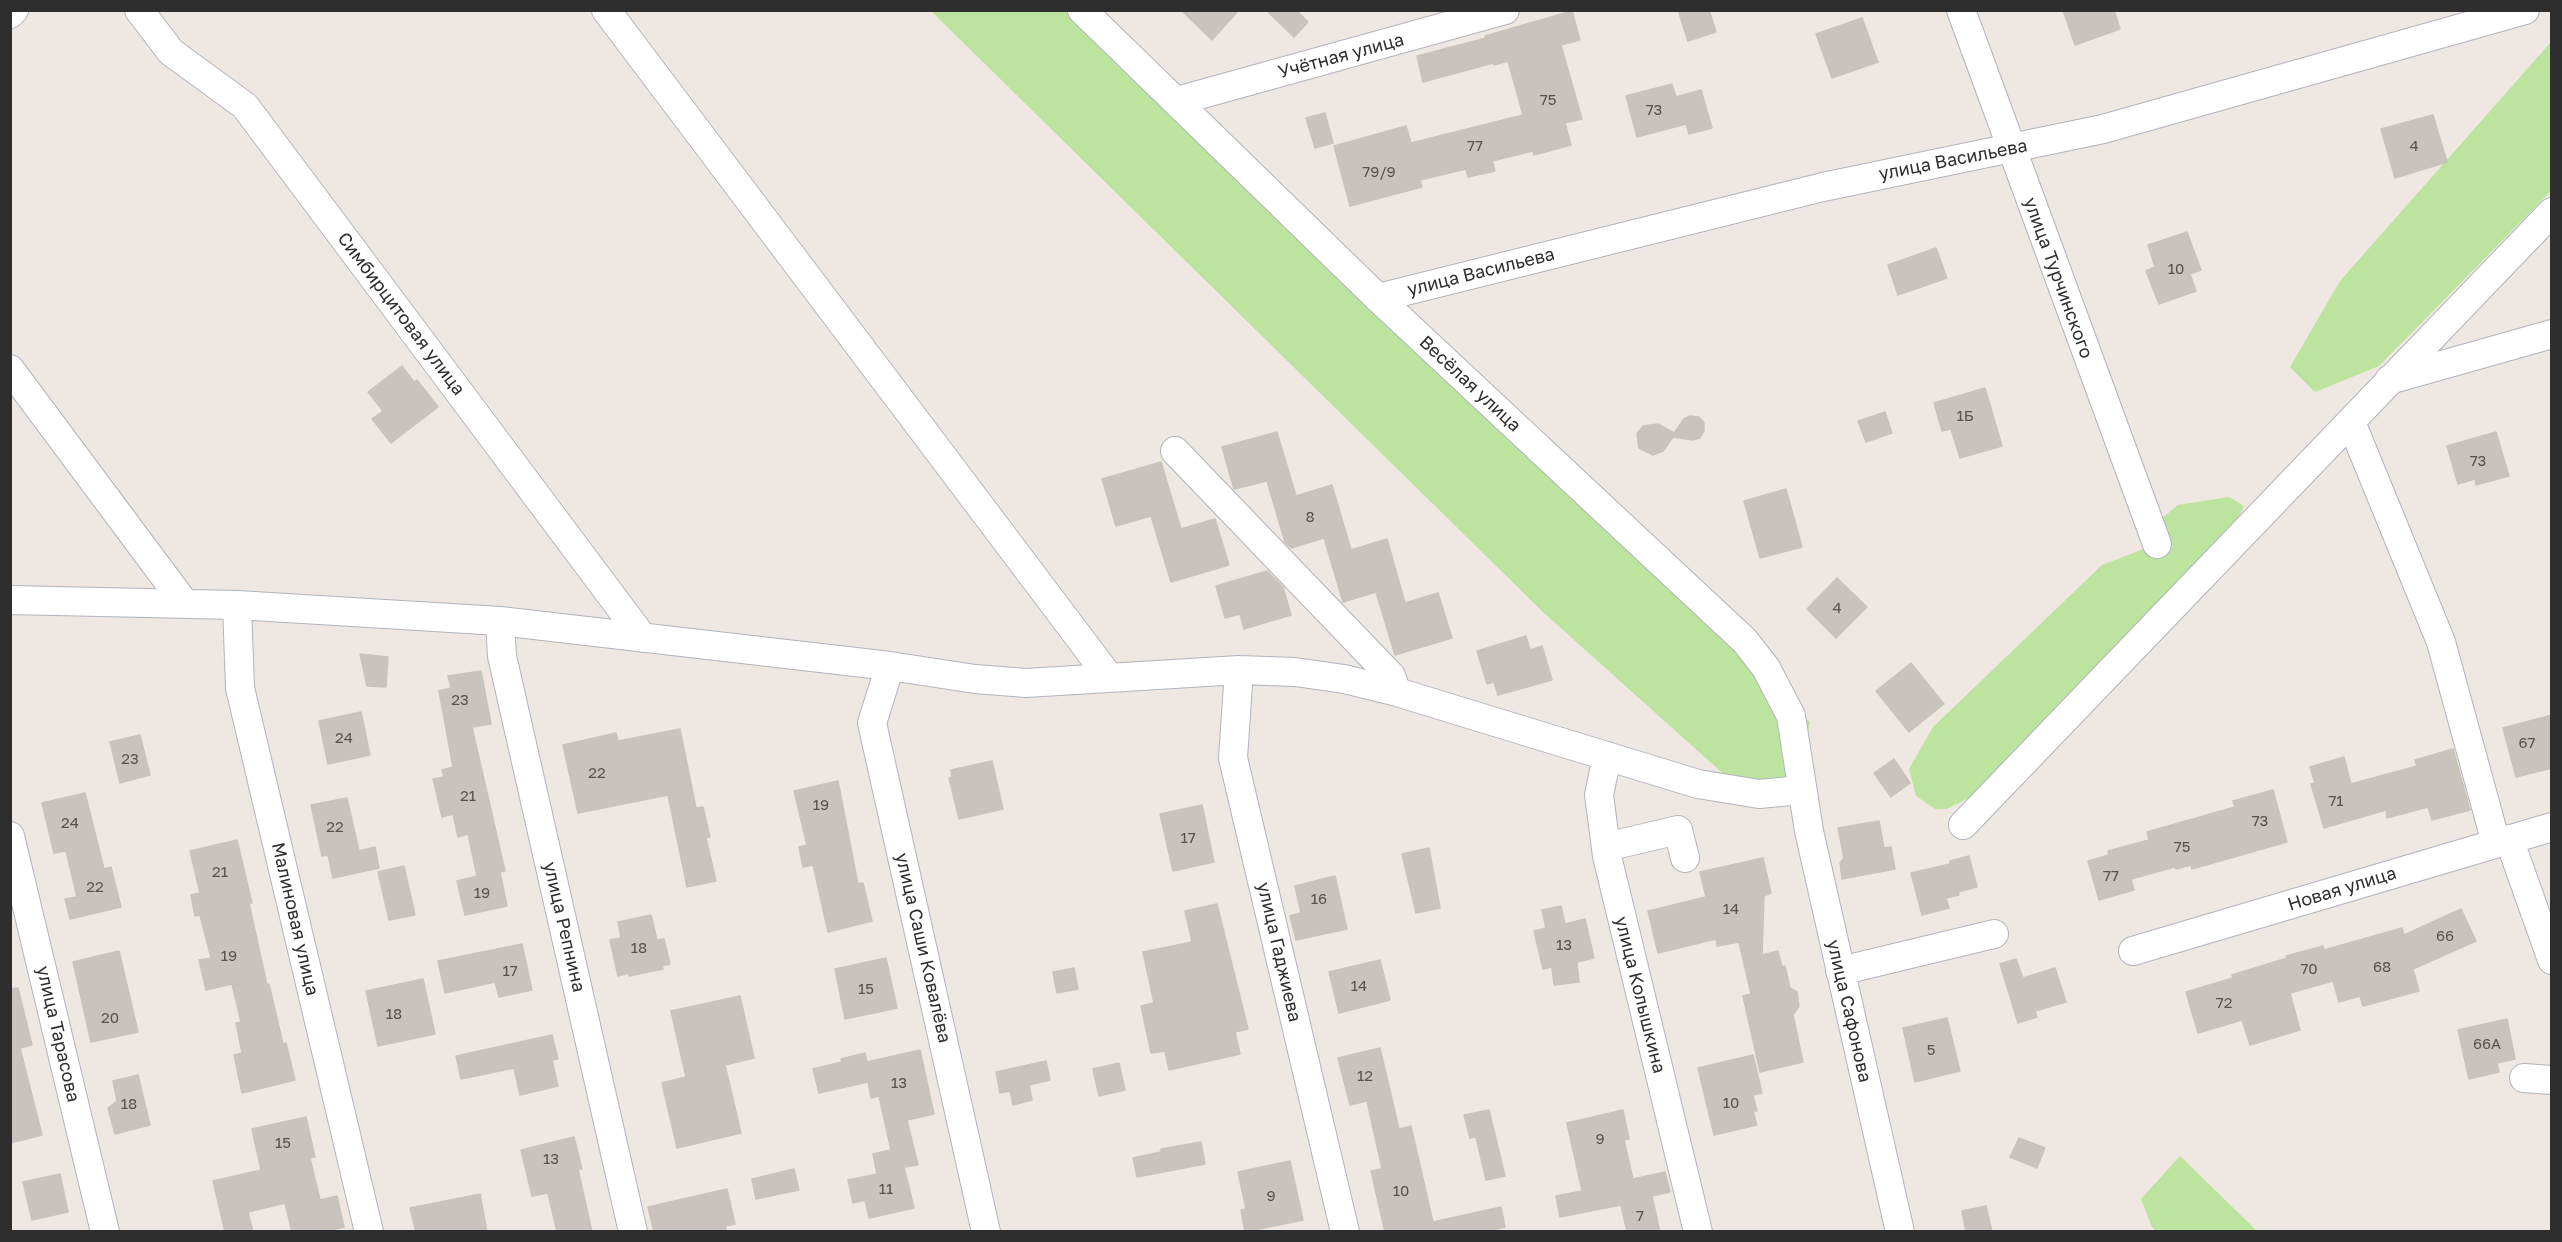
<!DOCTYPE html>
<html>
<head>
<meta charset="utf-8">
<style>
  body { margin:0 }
  #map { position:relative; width:2562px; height:1242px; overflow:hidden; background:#efe7e1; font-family:"Golos Text",sans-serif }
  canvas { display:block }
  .frame { position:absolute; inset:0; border:12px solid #2e2e2e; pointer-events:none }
</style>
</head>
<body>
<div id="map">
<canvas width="2562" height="1242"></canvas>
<div class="frame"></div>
</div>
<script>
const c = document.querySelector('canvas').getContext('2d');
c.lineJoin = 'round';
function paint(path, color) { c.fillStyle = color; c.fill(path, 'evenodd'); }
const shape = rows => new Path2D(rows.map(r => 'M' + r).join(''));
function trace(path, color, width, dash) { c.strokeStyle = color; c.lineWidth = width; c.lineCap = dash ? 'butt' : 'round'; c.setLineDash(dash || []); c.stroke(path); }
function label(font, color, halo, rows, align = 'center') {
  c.font = font + ' "Golos Text",sans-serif'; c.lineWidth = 4.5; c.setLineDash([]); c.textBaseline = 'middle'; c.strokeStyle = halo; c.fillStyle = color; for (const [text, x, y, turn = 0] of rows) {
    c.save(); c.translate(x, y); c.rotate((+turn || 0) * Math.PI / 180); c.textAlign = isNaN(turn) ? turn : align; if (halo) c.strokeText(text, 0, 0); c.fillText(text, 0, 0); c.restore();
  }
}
const green = shape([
  [931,11,1074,11,1810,722,1800,773,1763,781,1728,778,1544,613],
  [2551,42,2551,191,2379,366,2315,392,2290,367,2340,281],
  [2229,497,2244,506,2234,527,1990,787,1947,809,1935,809,1916,796,1909,769,1933,727,2102,565,2149,547,2161,519,2178,505],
  [2180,1156,2257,1231,2156,1231,2152,1227,2141,1199]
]);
const building = shape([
  [1181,10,1239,10,1212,40,1181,10],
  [1266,10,1296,10,1308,22,1294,37,1266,10],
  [1678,10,1709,10,1716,32,1688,41,1678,10],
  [2063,10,2114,10,2120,29,2075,45,2063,10],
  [1572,11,1580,40,1561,45,1582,119,1565,123,1571,145,1534,155,1533,151,1492,161,1495,171,1468,177,1466,169,1420,180,1422,187,1350,206,1334,146,1406,126,1411,143,1523,115,1508,61,1494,65,1493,63,1423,82,1417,56,1486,38,1485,36,1572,11],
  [1862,18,1878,62,1832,78,1816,34,1862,18],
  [1672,84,1676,97,1701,90,1712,128,1689,134,1686,124,1637,137,1626,96,1672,84],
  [1325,113,1333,143,1315,148,1306,118,1325,113],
  [2433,115,2447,162,2395,178,2381,129,2433,115],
  [2187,232,2201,270,2190,274,2196,291,2159,304,2146,271,2155,267,2148,245,2187,232],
  [1936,248,1947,278,1898,295,1888,265,1936,248],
  [402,366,414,382,417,380,438,407,391,443,372,419,383,411,368,392,402,366],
  [1985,388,2002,446,1960,458,1951,429,1942,431,1934,403,1985,388],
  [1885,412,1892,433,1866,442,1858,421,1885,412],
  [1690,416,1699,417,1704,423,1704,431,1700,438,1693,440,1673,437,1663,451,1653,455,1639,448,1637,434,1643,426,1658,424,1674,433,1684,419,1690,416],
  [1277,432,1296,496,1332,485,1351,550,1387,539,1405,603,1438,593,1452,638,1395,655,1376,592,1343,602,1324,538,1291,548,1285,542,1267,481,1234,489,1222,447,1277,432],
  [2496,432,2509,476,2476,485,2475,479,2458,484,2447,446,2496,432],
  [1161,462,1181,529,1215,519,1229,565,1171,582,1151,516,1116,526,1102,479,1161,462],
  [1786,489,1802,547,1760,558,1744,501,1786,489],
  [1267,571,1283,587,1291,615,1244,629,1240,614,1225,618,1216,586,1267,571],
  [1837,578,1867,607,1836,638,1807,609,1837,578],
  [1526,636,1530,650,1542,646,1552,680,1498,695,1494,682,1487,684,1477,651,1526,636],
  [360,654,388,657,386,687,367,686,360,654],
  [1911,663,1944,704,1909,732,1876,691,1911,663],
  [481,671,491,724,472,727,505,871,500,872,507,906,465,915,457,881,477,876,468,834,458,837,453,814,442,817,433,779,444,777,442,770,453,767,439,691,451,688,448,676,481,671],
  [361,712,370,755,328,764,319,721,361,712],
  [2552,715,2552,768,2516,777,2503,728,2552,715],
  [680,729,696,808,703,807,710,837,706,838,716,881,687,887,668,795,578,813,563,745,616,733,618,741,680,729],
  [140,735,150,775,120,783,110,742,140,735],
  [2453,749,2470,810,2432,820,2428,807,2387,818,2386,810,2324,828,2311,784,2315,783,2310,767,2344,757,2351,784,2417,766,2415,760,2453,749],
  [1894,759,1910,783,1891,797,1874,773,1894,759],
  [992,761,1003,809,959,819,949,778,952,777,951,770,992,761],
  [838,781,858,884,863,883,872,921,828,932,813,865,803,867,799,847,807,845,794,791,838,781],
  [2273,790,2287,842,2192,869,2191,865,2176,869,2175,867,2131,879,2134,890,2099,900,2088,861,2109,855,2108,851,2149,840,2147,832,2235,807,2233,801,2273,790],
  [85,793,104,869,111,867,121,907,70,919,65,899,77,897,66,851,54,853,42,803,85,793],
  [347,798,359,851,375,847,379,868,333,878,328,855,322,856,311,805,347,798],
  [1202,805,1214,862,1173,871,1160,814,1202,805],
  [1879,821,1884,848,1891,847,1895,869,1842,879,1840,863,1844,858,1838,828,1879,821],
  [237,840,252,903,249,903,267,985,269,984,283,1044,286,1043,295,1080,242,1093,234,1055,242,1053,236,1023,241,1022,232,984,206,990,199,960,211,958,200,915,195,916,191,895,200,893,190,851,237,840],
  [1429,848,1440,908,1416,913,1402,854,1429,848],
  [1969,856,1977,887,1958,892,1959,895,1946,898,1949,908,1922,915,1911,873,1950,864,1950,861,1969,856],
  [1763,858,1771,893,1764,896,1762,955,1778,951,1782,967,1785,966,1790,988,1797,992,1799,1006,1793,1015,1803,1062,1760,1072,1743,996,1751,994,1739,942,1717,946,1716,939,1658,953,1648,911,1706,897,1700,872,1763,858],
  [404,866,415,915,389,920,378,872,404,866],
  [1335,876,1347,929,1296,940,1290,916,1301,913,1295,886,1335,876],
  [1217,904,1248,1029,1235,1032,1240,1054,1169,1070,1165,1051,1151,1053,1141,1006,1154,1003,1143,952,1192,942,1185,911,1217,904],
  [1561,906,1565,924,1585,919,1594,958,1577,962,1579,982,1554,985,1552,967,1543,969,1534,931,1546,928,1542,910,1561,906],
  [2461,909,2476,941,2413,969,2419,991,2363,1006,2360,996,2339,1002,2333,981,2290,993,2300,1030,2250,1045,2242,1020,2198,1033,2186,992,2233,978,2232,975,2287,958,2286,956,2323,946,2324,950,2402,928,2404,935,2461,909],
  [651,915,657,940,664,939,670,964,662,966,663,969,629,976,629,973,618,976,610,940,621,938,618,922,651,915],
  [522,944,532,990,499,997,495,982,445,993,438,961,522,944],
  [119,951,138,1032,91,1042,73,962,119,951],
  [886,958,897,1008,845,1019,835,969,886,958],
  [2016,959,2023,978,2055,968,2066,1002,2035,1011,2037,1017,2018,1023,2000,964,2016,959],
  [1380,960,1390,1000,1339,1013,1329,972,1380,960],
  [1074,968,1078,989,1057,993,1053,972,1074,968],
  [423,979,435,1034,378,1046,366,991,423,979],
  [18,988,32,1045,20,1048,42,1135,10,1143,10,989,18,988],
  [740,996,754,1058,725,1065,741,1133,677,1148,662,1083,686,1077,671,1011,740,996],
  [1947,1018,1960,1071,1915,1082,1903,1028,1947,1018],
  [2507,1019,2515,1059,2497,1063,2499,1072,2469,1079,2458,1030,2507,1019],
  [552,1035,558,1059,552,1060,558,1086,520,1095,514,1068,461,1079,456,1056,552,1035],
  [1380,1048,1399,1129,1411,1126,1433,1222,1501,1207,1505,1227,1485,1232,1385,1232,1371,1171,1382,1169,1367,1101,1350,1105,1338,1058,1380,1048],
  [920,1050,934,1114,907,1120,918,1165,904,1167,914,1208,869,1218,865,1200,853,1203,848,1180,877,1174,873,1154,891,1150,879,1096,871,1098,868,1082,819,1093,813,1069,842,1062,841,1059,865,1053,867,1062,920,1050],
  [1753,1055,1762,1093,1753,1095,1757,1111,1753,1111,1757,1125,1714,1135,1698,1068,1753,1055],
  [1046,1061,1050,1080,1029,1085,1032,1100,1013,1105,1010,1091,1000,1093,996,1072,1046,1061],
  [1119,1063,1125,1090,1099,1096,1093,1069,1119,1063],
  [138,1075,150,1125,115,1134,108,1108,117,1101,113,1081,138,1075],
  [1489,1110,1505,1176,1486,1180,1476,1137,1470,1138,1464,1115,1489,1110],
  [1623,1110,1629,1139,1624,1140,1633,1179,1665,1172,1670,1192,1652,1196,1660,1232,1627,1232,1621,1205,1560,1217,1556,1196,1582,1191,1567,1123,1623,1110],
  [306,1117,315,1157,310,1158,320,1200,337,1196,344,1227,323,1232,292,1232,285,1203,248,1212,253,1232,225,1232,213,1181,261,1170,252,1129,306,1117],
  [574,1137,582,1169,578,1169,592,1232,557,1232,548,1193,532,1196,521,1150,574,1137],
  [2019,1138,2045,1148,2037,1168,2010,1157,2019,1138],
  [1201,1142,1205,1164,1137,1177,1133,1158,1161,1152,1161,1149,1201,1142],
  [1290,1161,1303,1220,1245,1232,1241,1210,1246,1209,1238,1172,1290,1161],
  [794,1169,799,1190,756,1199,752,1179,794,1169],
  [60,1174,68,1212,32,1220,23,1182,60,1174],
  [727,1189,735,1224,725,1226,727,1232,654,1232,648,1207,727,1189],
  [480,1194,487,1232,416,1232,410,1208,480,1194],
  [1986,1206,1992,1232,1966,1232,1962,1211,1986,1206]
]);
const minor = shape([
  [139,10,171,52,245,106,643,638],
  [606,10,1109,677],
  [1082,10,1378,298,1745,641,1766,668,1791,716,1809,831,1900,1232],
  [1961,10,2157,544],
  [10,14,14,10],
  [1177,101,1505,10],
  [1378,298,1823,187,2103,129,2525,10],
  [10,369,185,604],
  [2389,380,2552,334],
  [2351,422,2441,642,2496,843],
  [1175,451,1391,676,1397,692],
  [10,600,237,605,500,621,890,666,975,679,1026,683,1239,670,1295,672,1344,679,1397,692,1698,784,1759,794,1802,790],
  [237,605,240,688,369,1232],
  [500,621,502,656,633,1232],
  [890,666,872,723,986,1232],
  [1239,670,1233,758,1345,1232],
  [1607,756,1599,795,1607,856,1698,1232],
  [1963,825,2552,212],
  [10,836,105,1232],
  [2509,839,2552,960],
  [1606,847,1678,830,1685,858],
  [2133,951,2552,827],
  [1840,971,1994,934],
  [2524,1078,2552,1080]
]);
const numberNames = [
  ["75",1548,100],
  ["73",1654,110],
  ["77",1475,146],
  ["4",2414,146],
  ["79/9",1379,172],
  ["10",2176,269],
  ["1Б",1965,416],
  ["73",2478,461],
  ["8",1310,517],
  ["4",1837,608],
  ["23",460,700],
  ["24",344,738],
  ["67",2527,743],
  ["23",130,759],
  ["22",597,773],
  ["21",468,796],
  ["71",2336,801],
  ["19",821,805],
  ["73",2260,821],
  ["24",70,823],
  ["22",335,827],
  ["17",1188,838],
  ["75",2182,847],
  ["21",220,872],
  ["77",2111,876],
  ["22",95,887],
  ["19",482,893],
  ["16",1319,899],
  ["14",1731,909],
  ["66",2445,936],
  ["13",1564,945],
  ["18",639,948],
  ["19",229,956],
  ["68",2382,967],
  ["70",2309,969],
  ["17",510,971],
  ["14",1359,986],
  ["15",866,989],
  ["72",2224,1003],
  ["18",394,1014],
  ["20",110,1018],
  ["66А",2487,1044],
  ["5",1931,1050],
  ["12",1365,1076],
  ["13",899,1083],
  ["10",1731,1103],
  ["18",129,1104],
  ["9",1600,1139],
  ["15",283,1143],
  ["13",551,1159],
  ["11",886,1189],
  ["10",1401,1191],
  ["9",1271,1196],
  ["7",1640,1216]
];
const streetNames = [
  ["Учётная улица",1341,56,-15],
  ["улица Васильева",1953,160,-11],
  ["улица Васильева",1481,272,-14],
  ["улица Турчинского",2058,278,70],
  ["Симбирцитовая улица",401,314,53],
  ["Весёлая улица",1470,384,43],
  ["Новая улица",2342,889,-17],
  ["Малиновая улица",295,919,77],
  ["улица Репнина",564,927,77],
  ["улица Саши Ковалёва",923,948,77],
  ["улица Гаджиева",1279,952,77],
  ["улица Колышкина",1640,995,76],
  ["улица Сафонова",1849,1011,77],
  ["улица Тарасова",58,1034,77]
];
paint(green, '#bce49e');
paint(building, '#c8c3bc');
trace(building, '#cac3ba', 1.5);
trace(minor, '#b1b4be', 30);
trace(minor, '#fff', 28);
label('15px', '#545352', null, numberNames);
label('18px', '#2e2e2e', '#fff', streetNames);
</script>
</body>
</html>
